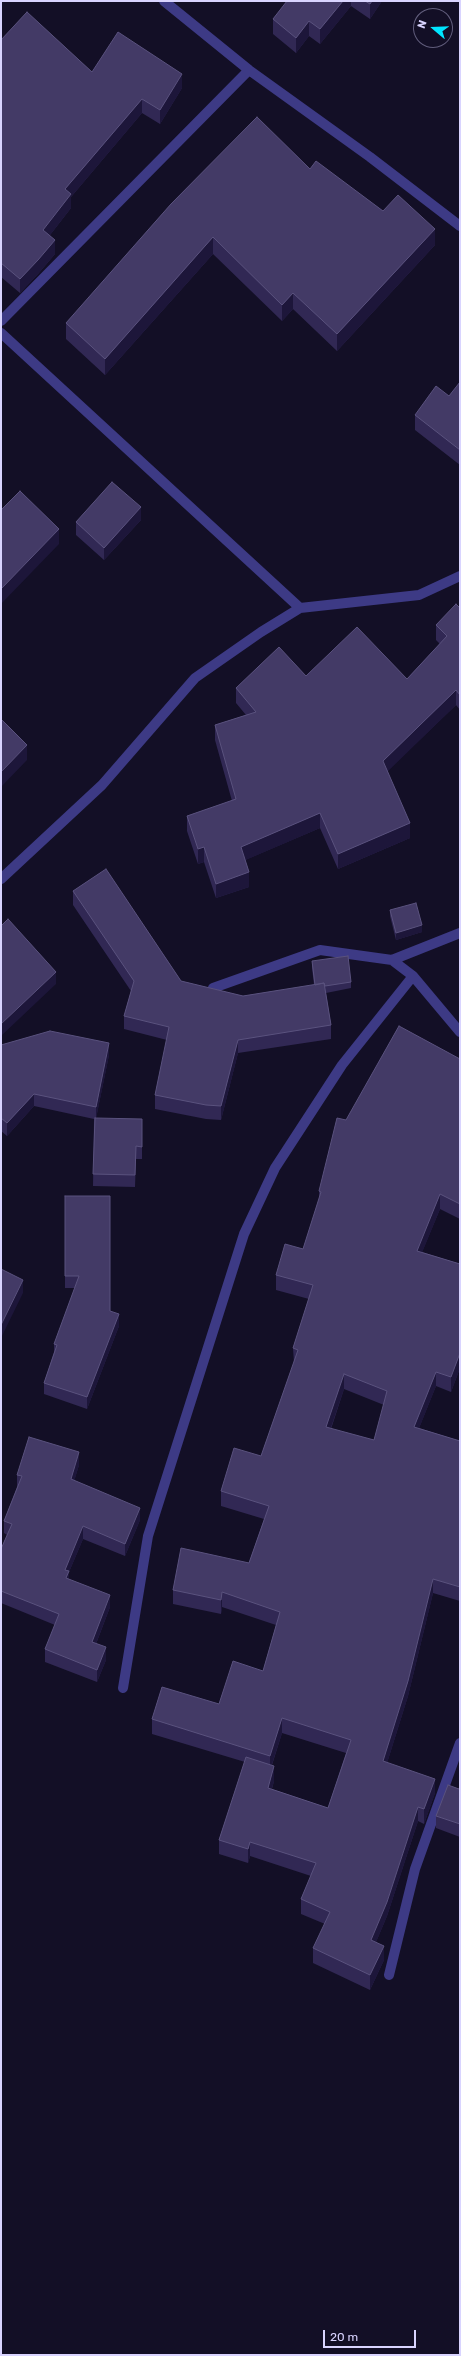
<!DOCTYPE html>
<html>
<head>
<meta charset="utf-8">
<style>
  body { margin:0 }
  #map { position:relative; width:461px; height:2356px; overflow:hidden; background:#130f26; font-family:Rubik,sans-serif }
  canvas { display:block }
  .frame { position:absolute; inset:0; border:2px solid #d9d4ff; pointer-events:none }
  .north { position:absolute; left:413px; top:8px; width:40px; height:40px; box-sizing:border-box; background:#130f26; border:1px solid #625e7d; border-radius:50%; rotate:289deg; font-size:11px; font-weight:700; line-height:16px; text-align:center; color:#d9d4ff }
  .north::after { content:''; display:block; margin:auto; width:14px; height:18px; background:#00e5ff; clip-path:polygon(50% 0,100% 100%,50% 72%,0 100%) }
  .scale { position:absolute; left:323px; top:2330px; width:93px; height:18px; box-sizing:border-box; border:2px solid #d9d4ff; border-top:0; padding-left:5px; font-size:12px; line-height:14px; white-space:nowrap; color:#d9d4ff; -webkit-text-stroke:3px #130f26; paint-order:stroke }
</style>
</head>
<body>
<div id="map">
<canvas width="461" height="2356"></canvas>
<div class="frame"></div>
<div class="north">N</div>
<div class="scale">20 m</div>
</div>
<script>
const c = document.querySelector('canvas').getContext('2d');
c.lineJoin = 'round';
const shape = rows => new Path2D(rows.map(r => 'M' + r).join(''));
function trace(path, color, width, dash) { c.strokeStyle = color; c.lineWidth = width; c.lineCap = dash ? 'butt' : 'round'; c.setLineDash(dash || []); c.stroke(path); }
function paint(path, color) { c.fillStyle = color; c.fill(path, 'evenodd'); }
const minor = shape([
  [164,1,249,70,370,157,460,226],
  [1,321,249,70],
  [1,333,300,608],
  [1,879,102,785,195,678,261,632,300,608,419,595,460,576],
  [413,976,460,1032],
  [213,988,320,950,392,960,460,933],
  [123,1688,148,1536,244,1234,275,1168,342,1065,413,976,392,960],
  [389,1975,415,1869,460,1743]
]);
const wall = shape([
  [287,1,382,1,370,19,351,6,320,44,309,36,296,53,273,34,273,19],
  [1,40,92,72,182,88,160,124,142,113,71,197,71,208,50,235,55,254,38,274,20,293,1,277],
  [310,169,383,211,435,245,337,351,293,309,282,321,213,254,105,375,66,339,66,323],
  [460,382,460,465,415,430,415,415,449,396],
  [141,520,104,560,76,535,76,522],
  [460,608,460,710,456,705,387,771,410,838,338,869,320,828,245,860,249,887,216,898,204,862,198,864,187,831,187,816,232,801,215,740,215,725,246,715,236,703,236,688,306,676,407,679,440,644,436,640,436,625],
  [73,891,181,981,243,996,314,985,312,968,312,961,351,982,351,988,326,993,331,1025,331,1039,238,1053,221,1120,206,1119,155,1109,155,1095,167,1040,124,1029,124,1016,131,991,73,905],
  [390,910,422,932,396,940,390,916],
  [1,1045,109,1055,96,1118,142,1132,142,1159,136,1159,135,1187,93,1186,94,1119,34,1106,7,1136,1,1131],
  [460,1059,460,1219,440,1209,422,1252,460,1264,460,1368,451,1392,436,1386,419,1428,460,1441,460,1601,433,1593,408,1696,387,1763,435,1793,424,1824,418,1821,387,1916,376,1942,384,1960,370,1990,313,1963,313,1948,325,1924,301,1914,301,1899,311,1876,250,1856,248,1863,219,1854,219,1840,245,1762,152,1734,152,1719,219,1704,263,1671,276,1625,222,1607,221,1614,173,1604,173,1590,249,1563,264,1519,221,1506,221,1491,261,1456,294,1363,293,1348,309,1299,276,1290,276,1275,303,1249,319,1200,319,1191,346,1120],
  [344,1389,384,1405,374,1440,331,1429],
  [282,1733,346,1753,328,1808,272,1789,274,1781,272,1765],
  [65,1196,110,1311,119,1326,87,1409,44,1394,44,1383,54,1352,54,1344,75,1288,65,1288],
  [79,1465,74,1481,140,1520,125,1556,83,1539,69,1572,69,1579,110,1607,96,1644,106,1660,97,1682,45,1662,45,1649,55,1625,1,1603,1,1549,7,1535,4,1533,4,1521,17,1487,17,1475],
  [460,1786,460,1837,436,1828,436,1816,459,1789]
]);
const shadedWall = shape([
  [343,1,351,1,351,6,320,44,320,29],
  [372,1,382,1,370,19,370,4],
  [309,21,309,36,296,53,296,38],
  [182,74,182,88,160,124,160,110],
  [142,99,142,113,71,197,71,208,43,244,43,230,65,189],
  [435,229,435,245,337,351,337,334],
  [213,237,213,254,105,375,105,359],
  [55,240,55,254,38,274,20,293,20,279],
  [293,293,293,309,282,321,282,305],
  [141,507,141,520,104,560,104,548],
  [59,529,59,544,1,604,1,589],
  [456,690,456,705,383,776,383,761],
  [27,745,27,760,1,787,1,772],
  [320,813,320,828,241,862,241,847],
  [410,823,410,838,338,869,338,854],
  [204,847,204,862,198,864,198,849],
  [249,872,249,887,216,898,216,884],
  [422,925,422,932,396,940,396,933],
  [56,972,56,984,1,1036,1,1024],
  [238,1040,238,1053,221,1120,221,1106],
  [109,1043,109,1055,96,1119,96,1107],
  [34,1094,34,1106,7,1136,7,1123],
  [440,1194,440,1209,417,1265,417,1251],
  [23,1280,23,1293,1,1338,1,1325],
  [119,1314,119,1326,87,1409,87,1397],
  [460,1353,460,1368,451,1392,451,1377],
  [436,1372,436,1386,414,1441,414,1427],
  [344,1374,344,1389,326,1442,326,1427],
  [79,1452,79,1465,71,1492,71,1479],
  [140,1508,140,1520,125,1556,125,1544],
  [83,1526,83,1539,69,1572,69,1584,66,1590,65,1570],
  [433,1579,433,1593,408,1696,383,1776,383,1761],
  [222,1592,222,1607,221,1614,221,1600],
  [110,1595,110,1607,92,1654,92,1642],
  [106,1647,106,1660,97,1682,97,1670],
  [282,1718,282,1733,270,1770,270,1756],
  [274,1766,274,1781,268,1802,268,1788],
  [435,1779,435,1793,424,1824,424,1809],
  [418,1807,418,1821,387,1916,371,1954,371,1940],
  [250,1842,250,1856,248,1863,248,1849],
  [384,1946,384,1960,370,1990,370,1975]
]);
const building = shape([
  [287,1,343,1,320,29,309,21,296,38,273,19,287,1],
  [365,1,372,1,370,4,365,1],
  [27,12,92,72,118,32,182,74,160,110,142,99,65,189,71,194,43,230,55,240,38,260,20,279,1,263,1,40,27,12],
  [257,117,310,169,316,161,383,211,398,195,435,229,337,334,293,293,282,305,213,237,105,359,66,323,171,204,257,117],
  [460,382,460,450,415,415,436,386,449,396,460,382],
  [112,482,141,507,104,548,76,522,112,482],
  [20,491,59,529,1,589,1,510,20,491],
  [456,604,460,608,460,695,456,690,383,761,410,823,338,854,320,813,241,847,249,872,216,884,204,847,198,849,187,816,236,799,215,725,256,712,236,688,279,647,306,676,357,627,407,679,447,636,436,625,456,604],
  [1,719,27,745,1,772,1,719],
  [106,869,181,981,243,996,324,983,331,1025,238,1040,221,1106,206,1105,155,1095,169,1027,124,1016,134,981,73,891,106,869],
  [416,903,422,925,396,933,390,910,416,903],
  [8,919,56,972,1,1024,1,926,8,919],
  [348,956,351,982,325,986,324,983,315,985,312,961,348,956],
  [399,1026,460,1059,460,1204,440,1194,417,1251,460,1264,460,1353,451,1377,436,1372,414,1427,460,1441,460,1587,433,1579,408,1681,383,1761,435,1779,424,1809,418,1807,387,1902,371,1940,384,1946,370,1975,313,1948,330,1912,301,1899,316,1863,250,1842,248,1849,219,1840,246,1757,274,1766,268,1788,328,1808,351,1740,282,1718,270,1756,152,1719,162,1687,219,1704,233,1661,263,1671,280,1612,222,1592,221,1600,173,1590,181,1548,249,1563,269,1506,221,1491,234,1448,261,1456,298,1350,293,1348,313,1285,276,1275,285,1244,303,1249,321,1192,319,1191,337,1118,346,1120,399,1026],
  [344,1374,387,1391,374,1440,326,1427,344,1374],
  [50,1031,109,1043,96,1107,34,1094,7,1123,1,1118,1,1045,50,1031],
  [95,1118,142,1119,142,1147,136,1146,135,1175,93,1174,95,1118],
  [65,1196,110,1196,110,1311,119,1314,87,1397,44,1383,57,1345,54,1344,79,1276,65,1276,65,1196],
  [1,1269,23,1280,1,1325,1,1269],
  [29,1437,79,1452,71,1479,140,1508,125,1544,83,1526,65,1570,69,1571,66,1578,110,1595,92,1642,106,1647,97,1670,45,1649,59,1614,1,1591,1,1549,12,1524,4,1521,22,1476,17,1475,29,1437],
  [448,1785,459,1789,460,1786,460,1824,436,1816,448,1785]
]);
trace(minor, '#3d3a85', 10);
paint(wall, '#312854');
paint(shadedWall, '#1d163a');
paint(building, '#433a66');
trace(building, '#5a527e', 1);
</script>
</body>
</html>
